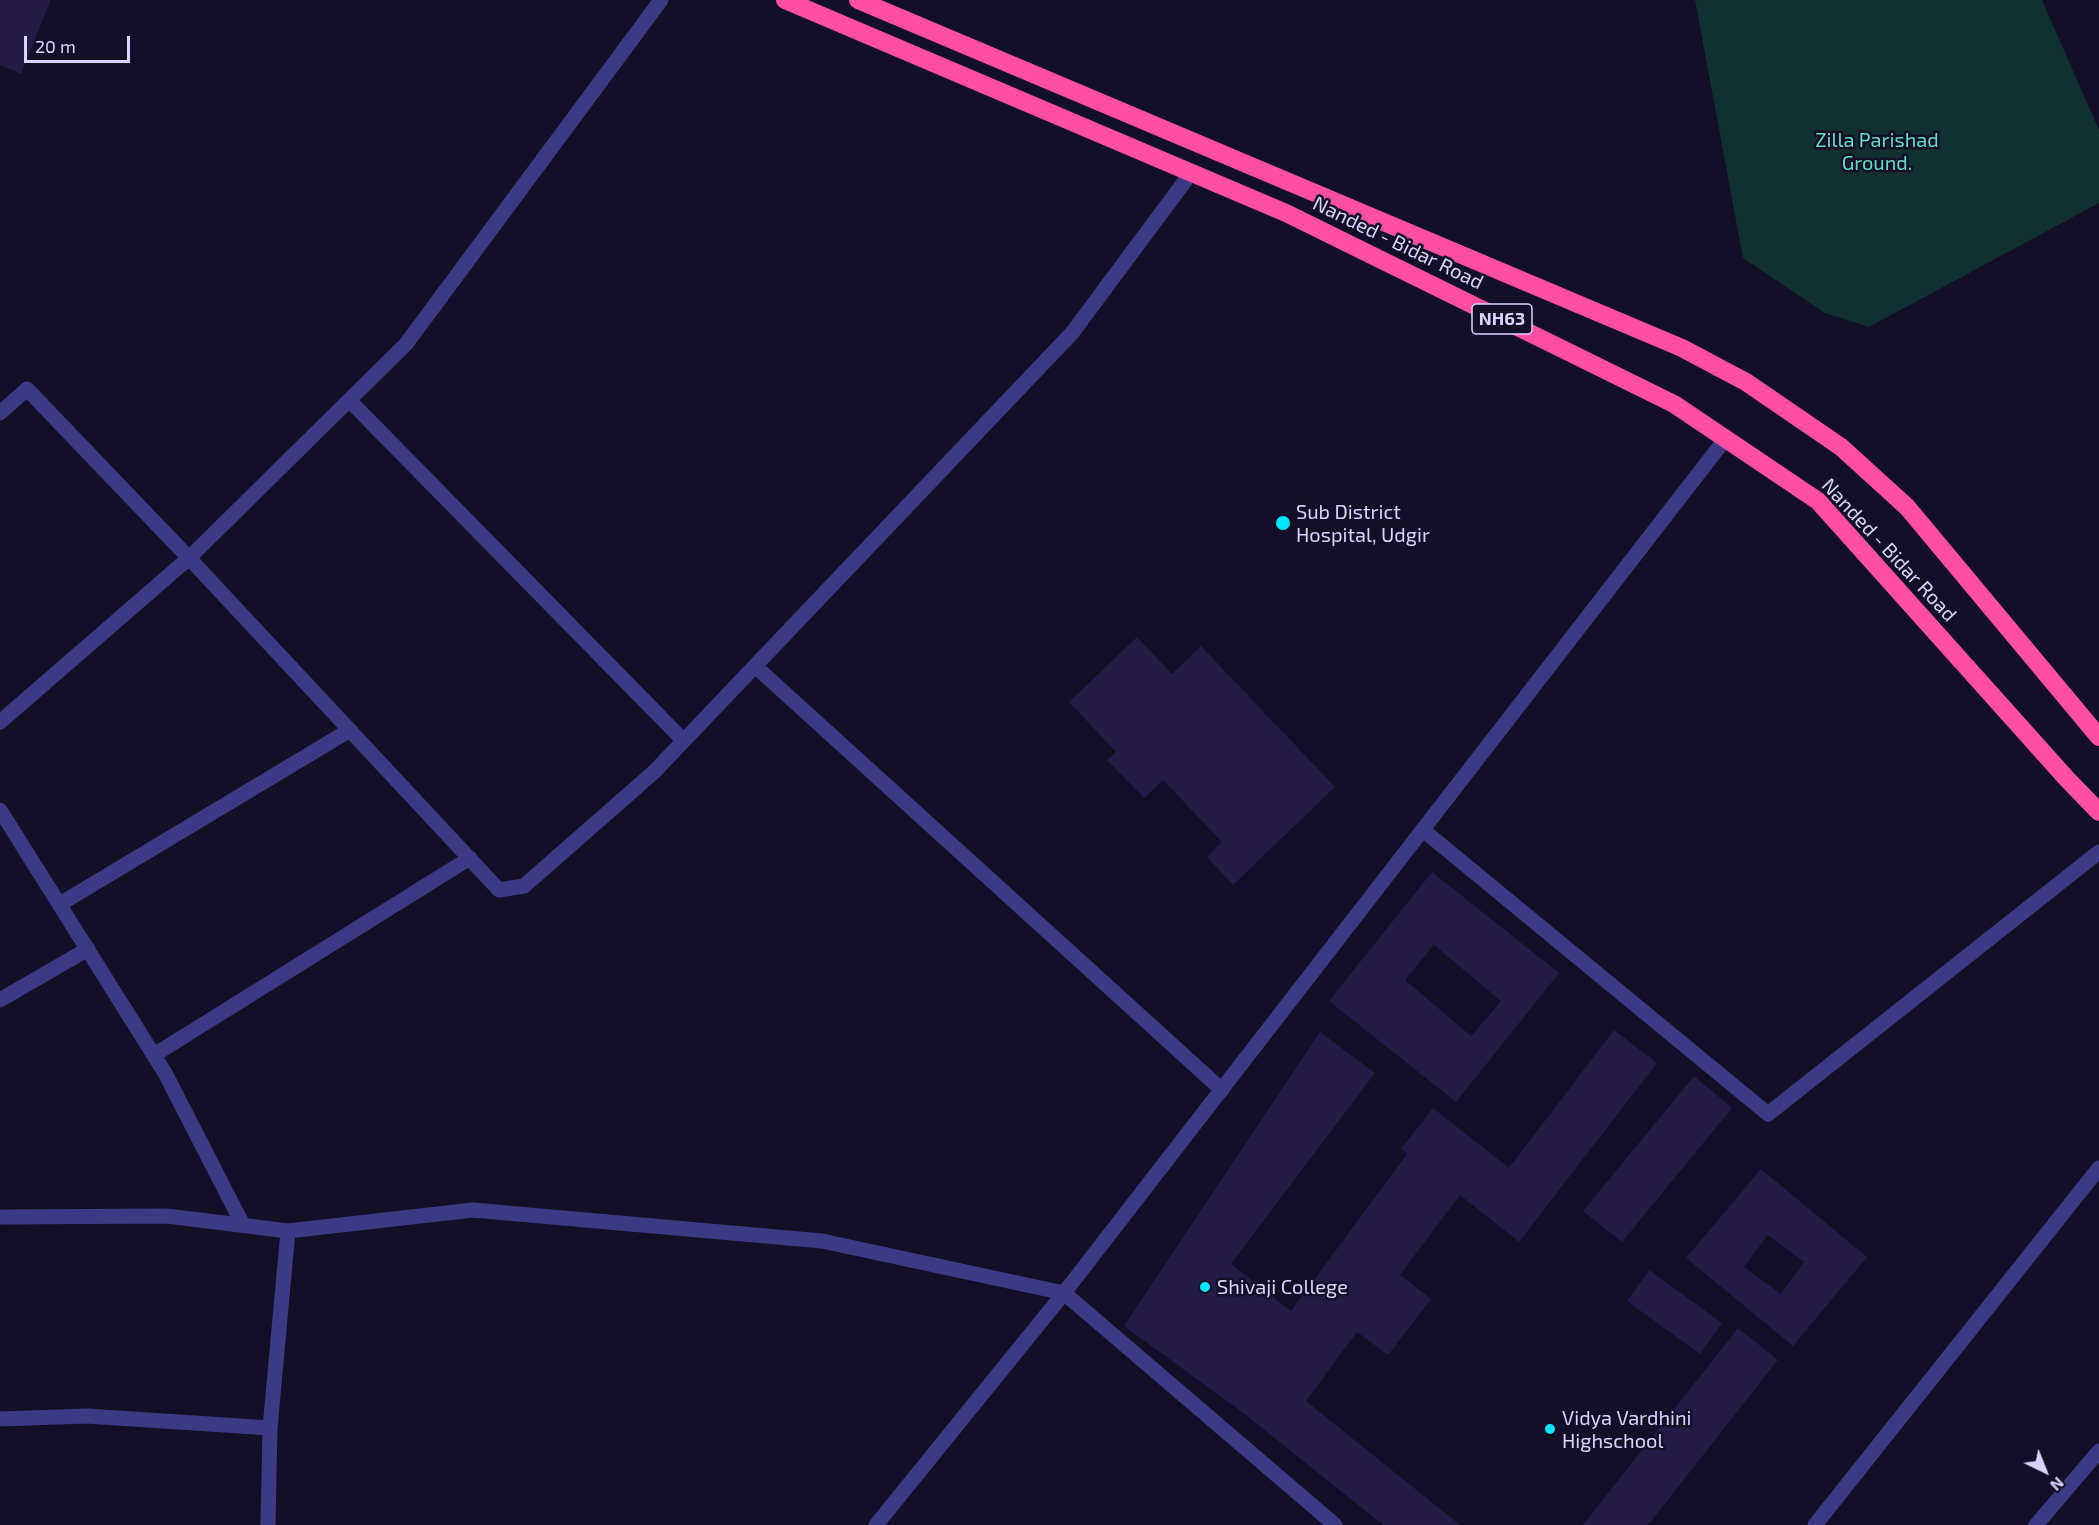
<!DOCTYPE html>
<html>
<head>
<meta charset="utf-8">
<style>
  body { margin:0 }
  #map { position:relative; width:2099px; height:1525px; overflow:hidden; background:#130f26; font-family:"Exo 2",sans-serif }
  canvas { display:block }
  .north { position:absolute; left:2015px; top:1441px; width:60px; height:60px; -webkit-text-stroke:4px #130f26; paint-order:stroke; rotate:137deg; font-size:16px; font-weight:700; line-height:24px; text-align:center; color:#d9d4ff }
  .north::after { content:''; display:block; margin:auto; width:21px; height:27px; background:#d9d4ff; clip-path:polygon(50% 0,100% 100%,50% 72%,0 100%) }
  .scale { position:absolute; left:24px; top:36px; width:106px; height:27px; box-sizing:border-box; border:3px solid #d9d4ff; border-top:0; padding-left:8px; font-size:18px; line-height:21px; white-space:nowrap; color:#d9d4ff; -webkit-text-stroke:4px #130f26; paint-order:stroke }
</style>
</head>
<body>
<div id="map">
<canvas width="2099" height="1525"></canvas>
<div class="north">N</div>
<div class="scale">20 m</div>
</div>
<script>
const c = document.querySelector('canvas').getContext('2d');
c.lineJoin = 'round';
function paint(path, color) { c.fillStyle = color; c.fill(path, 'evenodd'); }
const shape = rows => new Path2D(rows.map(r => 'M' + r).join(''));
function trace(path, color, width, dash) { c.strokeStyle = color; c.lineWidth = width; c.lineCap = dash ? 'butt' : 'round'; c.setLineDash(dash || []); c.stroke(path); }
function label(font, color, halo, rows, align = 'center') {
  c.font = font + ' "Exo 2",sans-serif'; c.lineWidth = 5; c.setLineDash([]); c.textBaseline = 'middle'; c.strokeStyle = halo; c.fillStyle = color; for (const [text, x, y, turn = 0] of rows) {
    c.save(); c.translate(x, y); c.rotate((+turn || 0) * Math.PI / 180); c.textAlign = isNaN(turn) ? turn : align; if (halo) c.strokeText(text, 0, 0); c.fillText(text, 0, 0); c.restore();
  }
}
const green = shape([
  [1695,0,2042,0,2099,130,2099,203,1869,327,1825,313,1743,258]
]);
const building = shape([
  [0,0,51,0,21,74,0,65],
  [1137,637,1172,674,1201,646,1335,787,1233,885,1207,857,1222,842,1163,780,1144,798,1107,760,1116,752,1069,702],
  [1432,872,1559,973,1456,1102,1329,1001],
  [1434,945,1501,1001,1471,1036,1405,980],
  [1614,1030,1657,1063,1519,1242,1460,1195,1400,1275,1431,1299,1388,1355,1357,1332,1306,1401,1460,1525,1383,1525,1246,1415,1124,1326,1320,1032,1375,1073,1231,1264,1291,1311,1407,1154,1401,1149,1433,1108,1509,1168],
  [1694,1076,1732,1108,1622,1242,1583,1211],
  [1761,1169,1867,1257,1793,1346,1686,1258],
  [1768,1235,1804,1262,1781,1294,1744,1267],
  [1649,1270,1722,1323,1700,1354,1627,1301],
  [1738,1328,1778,1360,1648,1525,1583,1525]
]);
const minor = shape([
  [661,0,406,344,189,558,499,890,524,886,654,772,1072,333,1191,173],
  [349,400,684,741],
  [0,413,27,389,189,558,0,722],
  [755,666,1222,1090],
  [0,810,165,1073,243,1225],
  [1423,830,1768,1114,2099,852],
  [60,904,350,730],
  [0,1000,88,949],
  [154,1055,470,858],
  [0,1217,167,1216,288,1231,473,1210,822,1241,1064,1293,1335,1525],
  [0,1419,87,1416,270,1428],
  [268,1525,270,1428,288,1231],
  [876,1525,1064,1293,1726,438],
  [1815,1525,2099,1168],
  [2036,1525,2099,1451]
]);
const highway = shape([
  [785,0,1286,213,1674,404,1818,501,2067,779,2099,812],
  [858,0,1682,348,1746,382,1841,447,1907,507,2099,737]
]);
const markers = [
  [1283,523,8,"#00e5ff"],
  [1205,1287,6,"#00e5ff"],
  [1550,1429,6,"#00e5ff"]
];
const shields = [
  [1502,319,60]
];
const shieldNames = [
  ["NH63",1502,319]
];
const parkNames = [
  ["Zilla Parishad",1877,140],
  ["Ground.",1877,163]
];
const streetNames = [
  ["Nanded - Bidar Road",1398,243,26],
  ["Nanded - Bidar Road",1889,550,47]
];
const poiNames = [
  ["Sub District",1296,512],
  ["Hospital, Udgir",1296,535],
  ["Shivaji College",1217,1287],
  ["Vidya Vardhini",1562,1418],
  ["Highschool",1562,1441]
];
paint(green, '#12302f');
paint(building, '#241b47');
trace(minor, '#3d3a85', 15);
trace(highway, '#ff4fa3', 18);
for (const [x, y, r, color] of markers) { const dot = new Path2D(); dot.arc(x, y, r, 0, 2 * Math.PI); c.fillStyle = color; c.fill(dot); trace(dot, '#130f26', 2); }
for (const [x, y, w] of shields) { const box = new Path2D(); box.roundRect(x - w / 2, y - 15, w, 30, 4.5); c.fillStyle = '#130f26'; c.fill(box); trace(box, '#d9d4ff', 1.5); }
label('bold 18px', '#d9d4ff', null, shieldNames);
label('20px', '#5fe0c0', '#130f26', parkNames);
label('20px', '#d9d4ff', '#130f26', streetNames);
label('20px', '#d9d4ff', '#130f26', poiNames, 'left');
</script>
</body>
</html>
